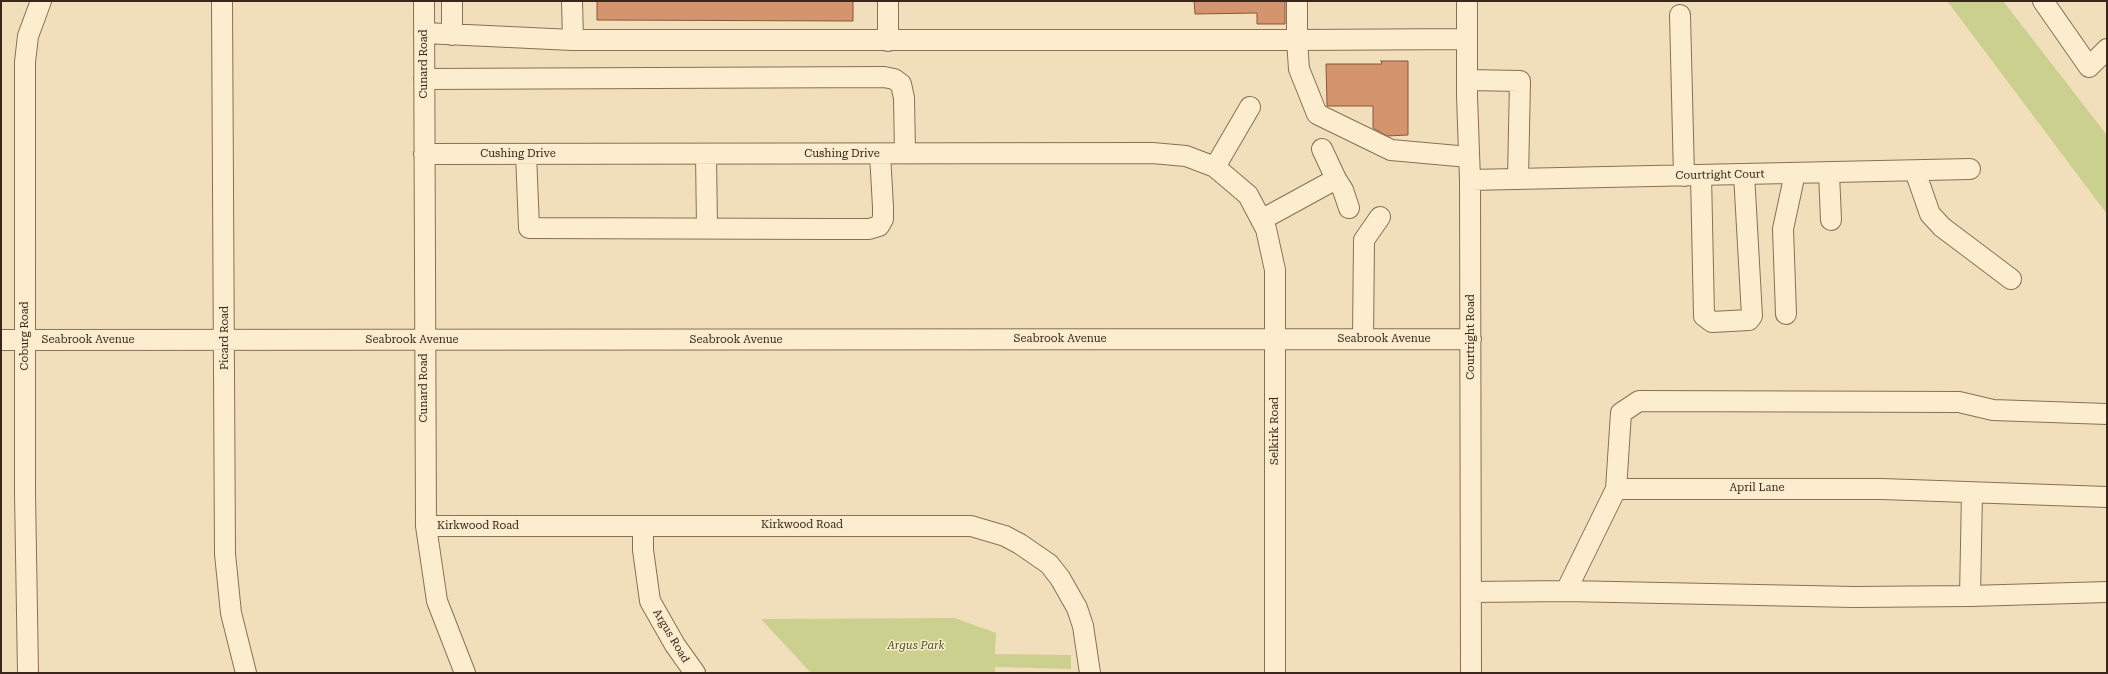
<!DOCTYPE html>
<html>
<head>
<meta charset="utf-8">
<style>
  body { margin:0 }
  #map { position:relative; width:2108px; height:674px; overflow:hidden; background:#f1dfbc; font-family:"Roboto Serif",serif }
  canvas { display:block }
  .frame { position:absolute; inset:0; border:2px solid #38271a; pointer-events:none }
</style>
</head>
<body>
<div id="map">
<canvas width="2108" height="674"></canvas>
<div class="frame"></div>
</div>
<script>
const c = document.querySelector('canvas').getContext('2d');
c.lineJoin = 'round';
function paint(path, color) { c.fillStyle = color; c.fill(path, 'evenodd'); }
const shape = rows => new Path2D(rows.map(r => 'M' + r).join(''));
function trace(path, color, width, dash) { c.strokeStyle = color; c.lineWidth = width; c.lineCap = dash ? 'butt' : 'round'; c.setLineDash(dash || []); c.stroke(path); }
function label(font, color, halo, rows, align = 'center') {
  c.font = font + ' "Roboto Serif",serif'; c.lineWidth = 3; c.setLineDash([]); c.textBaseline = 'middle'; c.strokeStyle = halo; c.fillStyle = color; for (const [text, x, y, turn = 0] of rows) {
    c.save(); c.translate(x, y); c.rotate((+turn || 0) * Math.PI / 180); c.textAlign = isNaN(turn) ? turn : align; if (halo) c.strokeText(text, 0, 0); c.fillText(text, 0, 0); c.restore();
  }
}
const green = shape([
  [1947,1,2003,1,2107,135,2107,214],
  [955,618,996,633,995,654,1071,655,1071,669,995,667,995,673,811,673,761,619]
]);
const building = shape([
  [597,1,853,1,853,21,597,20,597,1],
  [1194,1,1285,1,1285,24,1257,24,1257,13,1195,14,1194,1],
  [1381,61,1408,61,1408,135,1387,136,1373,128,1373,106,1327,106,1326,64,1382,64,1381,61]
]);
const minor = shape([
  [222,1,225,554,231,613,246,673],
  [424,1,426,526,437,601,465,673],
  [452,1,452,35],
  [572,1,573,40],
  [888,1,888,41],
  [1297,1,1297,40,1467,39],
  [1467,1,1467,96,1470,180,1471,673],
  [2043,1,2089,67,2107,49],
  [1680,15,1684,176],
  [424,33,573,40,1297,40,1299,69,1317,114,1391,150,1469,157],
  [424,79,884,77,894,79,901,84,904,98,905,153],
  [1467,80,1520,81,1518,179],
  [424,154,1152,153,1186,156,1215,167,1248,195,1266,229,1275,270,1275,673],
  [526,154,529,228,829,229,869,229,879,226,883,219,883,207,880,154],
  [706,154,707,228],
  [1215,167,1250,107],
  [1915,171,1930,214,1942,227,2011,279],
  [1829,173,1831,220],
  [1701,175,1704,316,1712,322,1749,320,1752,316,1744,174],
  [1336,179,1343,190,1349,208],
  [1470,180,1970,169],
  [1261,220,1336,179,1322,149],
  [1786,314,1783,229,1795,173],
  [1363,339,1364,240,1380,217],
  [1,340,1471,339],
  [1616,489,1621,413,1639,401,1959,402,1993,410,2107,414],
  [426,526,971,526,1005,536,1020,544,1049,564,1060,578,1077,608,1083,626,1090,673],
  [643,526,643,550,650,601,675,645,695,673],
  [1566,591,1854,597,1970,596,1972,493],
  [1471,592,1566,591,1616,489,1882,489,2107,497],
  [1970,596,2107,592],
  [28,673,25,493,25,62,28,36,41,1]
]);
const streetNames = [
  ["Cunard Road",424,64,-90],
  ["Cushing Drive",518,154],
  ["Cushing Drive",842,154],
  ["Courtright Court",1720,175,-1],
  ["Coburg Road",25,336,-90],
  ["Courtright Road",1471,337,-90],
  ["Picard Road",225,338,-90],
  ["Seabrook Avenue",1060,339],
  ["Seabrook Avenue",1384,339],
  ["Seabrook Avenue",88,340],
  ["Seabrook Avenue",412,340],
  ["Seabrook Avenue",736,340],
  ["Cunard Road",424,388,-90],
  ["Selkirk Road",1275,431,-90],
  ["April Lane",1757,488],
  ["Kirkwood Road",802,525],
  ["Kirkwood Road",478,526],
  ["Argus Road",671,636,59]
];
const parkNames = [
  ["Argus Park",916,646]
];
paint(green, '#cbd08f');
paint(building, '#d3946e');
trace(building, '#8b5638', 1);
trace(minor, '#8a6f54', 22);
trace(minor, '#fcedcf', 20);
label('11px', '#38271a', '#f8eacc', streetNames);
label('italic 11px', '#4a561f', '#f8eacc', parkNames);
</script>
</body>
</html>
